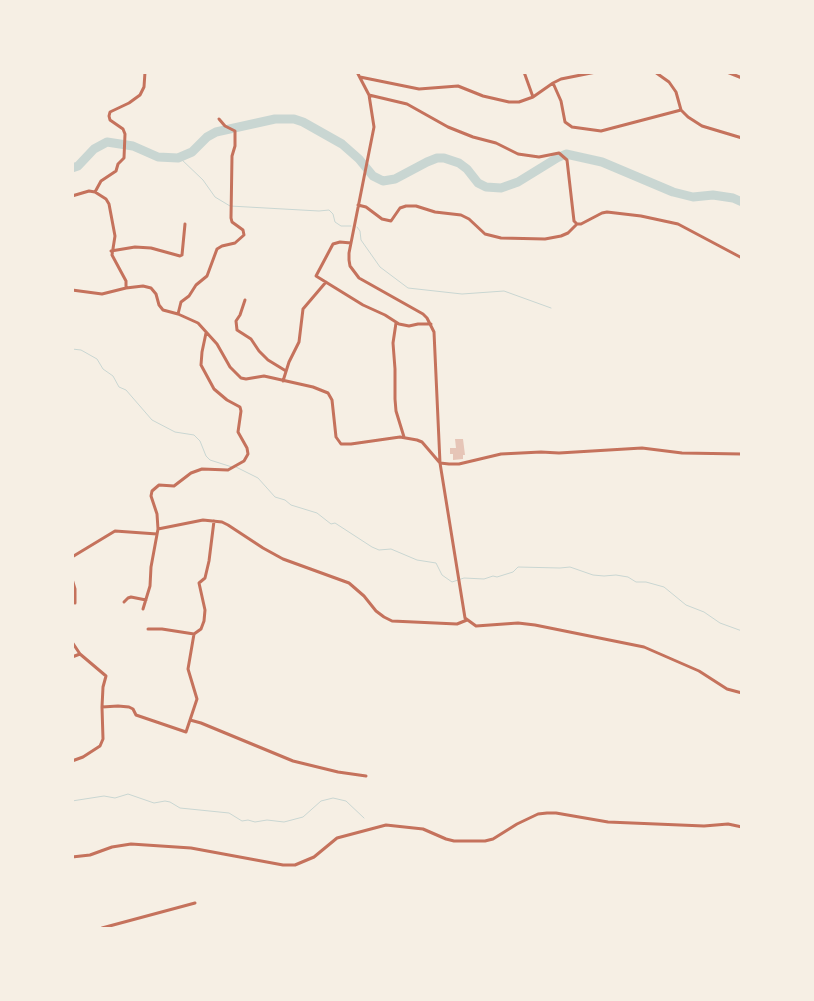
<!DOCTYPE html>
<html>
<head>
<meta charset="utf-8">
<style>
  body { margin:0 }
  #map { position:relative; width:814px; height:1001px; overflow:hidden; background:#f6efe4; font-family:"Alegreya Sans",sans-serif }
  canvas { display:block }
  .frame { position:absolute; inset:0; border:74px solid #f6efe4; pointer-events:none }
</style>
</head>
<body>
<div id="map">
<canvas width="814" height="1001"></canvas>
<div class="frame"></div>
</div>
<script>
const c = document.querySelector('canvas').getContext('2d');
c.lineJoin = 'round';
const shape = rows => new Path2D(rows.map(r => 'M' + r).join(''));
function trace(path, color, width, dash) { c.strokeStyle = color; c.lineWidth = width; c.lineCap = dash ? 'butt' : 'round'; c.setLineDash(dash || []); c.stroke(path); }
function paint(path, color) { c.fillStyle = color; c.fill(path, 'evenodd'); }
const stream = shape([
  [180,158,203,180,215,197,230,206,319,211,329,210,333,214,335,222,341,226,351,226],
  [357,227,360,231,361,240,380,267,408,288,462,294,504,291,551,308],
  [72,349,81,350,97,359,103,369,113,376,119,387,126,390,152,420,175,432,194,435,200,441,206,456,210,460,232,467],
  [236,467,258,478,275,497,285,500,291,505,317,513,331,524,335,523,372,547,379,550,391,549,417,560,436,563,442,575,452,582,464,578,484,579,493,576,497,577,513,572,518,567,560,568,570,567,593,575,604,576,616,575,628,577,636,582,646,582,664,587,686,605,704,612,720,623,742,631],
  [72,801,104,796,115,798,128,794,154,803,165,801,170,802,180,808,229,813,242,821,248,820,255,822,267,820,284,822,303,817,321,801,333,798,346,801,364,818]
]);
const river = shape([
  [72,168,78,166,94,149,107,142,133,146,158,157,178,158,192,152,207,137,216,132,275,119,294,119,303,122,342,144,359,159,373,176,383,181,395,179,427,162,437,158,444,158,459,163,467,169,478,183,486,187,501,188,518,182,557,158,566,154,602,162,673,192,693,197,713,195,733,198,742,202]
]);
const building = shape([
  [455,439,463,439,465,455,463,455,463,459,453,460,453,454,450,454,450,448,456,448]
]);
const minor = shape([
  [357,72,369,95,374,127,349,253,349,260,350,266,359,278,423,314,427,318,434,332,440,463,465,618,476,626,518,623,535,625,644,647,699,671,727,689,742,693],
  [524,72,533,97],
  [655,72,669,82,676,92,681,110,688,117,702,126,742,138],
  [727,72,742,78],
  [360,77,419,89,458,86,483,96,509,102,519,102,533,97,553,83,561,79,596,72],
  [553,83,561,101,565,122,572,127,601,131,681,110],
  [369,95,407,104,448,127,473,137,496,143,518,154,539,157,559,153,567,160,574,221,577,224],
  [72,196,89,191,95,192],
  [358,205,366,207,382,219,391,221,400,208,406,206,416,206,435,212,461,215,469,219,485,234,501,238,545,239,561,236,568,233,577,224,581,224,602,213,607,212,641,216,678,224,742,258],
  [351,243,340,242,333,244,316,276,363,305,385,315,399,324,409,326,418,324,431,324],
  [111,251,135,247,151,248,180,256,182,255,185,224],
  [126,288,126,281,112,255,115,236,109,204,106,199,95,192,101,181,116,171,118,164,124,158,125,134,123,129,110,120,109,116,110,112,129,103,140,95,144,87,145,72],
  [72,290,102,294,126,288,143,286,151,288,156,294,159,305,163,310,178,314,198,323,217,344,230,367,241,378,246,379,264,376,313,387,328,393,332,400,336,437,341,444,351,444,400,437,417,440,422,442,440,463,449,464,459,464,501,454,541,452,559,453,642,448,682,453,742,454],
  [245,300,240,315,236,321,237,330,251,339,259,351,268,360,286,371],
  [178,314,181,302,189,296,196,285,207,276,217,249,222,246,235,243,244,235,243,230,232,222,231,218,232,156,235,146,235,131,225,126,219,119],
  [396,323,393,343,395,369,395,399,396,411,404,437],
  [283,381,289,362,299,342,303,309,326,282],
  [158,529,203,520,222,522,228,525,263,548,283,559,349,583,364,596,376,611,384,617,392,621,457,624,467,620],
  [72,557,115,531,157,534],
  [72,579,75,589,75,603],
  [124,602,128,598,131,597,146,600],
  [143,609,150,586,151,567,158,529,157,514,151,496,152,491,159,485,174,486,191,473,202,469,228,470,244,461,248,454,247,448,238,432,241,411,240,407,227,400,214,389,201,365,202,352,206,333],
  [148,629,162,629,194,634,201,629,204,621,205,610,199,583,205,578,209,561,214,521],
  [72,642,80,654,106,676,103,687,102,707],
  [72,657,80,654],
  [190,720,197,699,188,669,194,634],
  [72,761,83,757,100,746,103,739,102,707,118,706,129,707,133,709,136,715,186,732,190,720,201,723,293,761,338,772,366,776],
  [72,857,90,855,112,847,131,844,191,848,283,865,295,865,314,857,337,838,386,825,423,829,446,839,454,841,485,841,493,839,517,824,538,814,547,813,556,813,608,822,704,826,728,824,742,827],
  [102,928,195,903]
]);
trace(stream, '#c9d6d2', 1);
trace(river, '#c9d6d2', 9);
paint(building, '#e6c5b7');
trace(minor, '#c5725c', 3);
</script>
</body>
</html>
